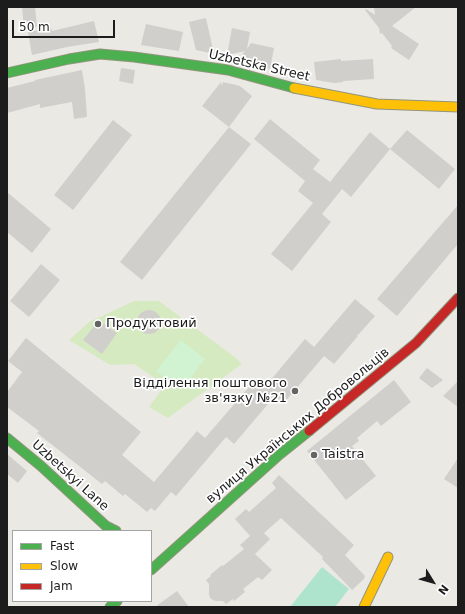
<!DOCTYPE html>
<html>
<head>
<meta charset="utf-8">
<style>
  body { margin:0 }
  #map { position:relative; width:465px; height:614px; overflow:hidden; background:#ebe9e4; font-family:"DejaVu Sans",sans-serif }
  canvas { display:block }
  .frame { position:absolute; inset:0; border:8px solid #1c1c1c; pointer-events:none }
  .legend { position:absolute; left:12px; top:530px; width:140px; height:72px; box-sizing:border-box; background:#fff; border:1px solid #a4a4a4; margin:0; padding:5px 7px; list-style:none; font-size:12px; color:#1c1c1c }
  .legend li { display:flex; align-items:center; gap:8px; height:20px }
  .legend b { width:20px; border:1px solid #a4a4a4 }
  .north { position:absolute; left:413px; top:562px; width:40px; height:40px; -webkit-text-stroke:3px #fff; paint-order:stroke; rotate:127deg; font-size:11px; font-weight:700; line-height:16px; text-align:center; color:#1c1c1c }
  .north::after { content:''; display:block; margin:auto; width:14px; height:18px; background:#1c1c1c; clip-path:polygon(50% 0,100% 100%,50% 72%,0 100%) }
  .scale { position:absolute; left:12px; top:20px; width:103px; height:18px; box-sizing:border-box; border:2px solid #1c1c1c; border-top:0; padding-left:5px; font-size:12px; line-height:14px; white-space:nowrap; color:#1c1c1c; -webkit-text-stroke:3px #fff; paint-order:stroke }
</style>
</head>
<body>
<div id="map">
<canvas width="465" height="614"></canvas>
<div class="frame"></div>
<ul class="legend">
<li><b style="height:5px;background:#4caf50"></b>Fast</li>
<li><b style="height:5px;background:#ffc107"></b>Slow</li>
<li><b style="height:5px;background:#c62828"></b>Jam</li>
</ul>
<div class="north">N</div>
<div class="scale">50 m</div>
</div>
<script>
const c = document.querySelector('canvas').getContext('2d');
c.lineJoin = 'round';
function paint(path, color) { c.fillStyle = color; c.fill(path, 'evenodd'); }
const shape = rows => new Path2D(rows.map(r => 'M' + r).join(''));
function trace(path, color, width, dash) { c.strokeStyle = color; c.lineWidth = width; c.lineCap = dash ? 'butt' : 'round'; c.setLineDash(dash || []); c.stroke(path); }
function label(font, color, halo, rows, align = 'center') {
  c.font = font + ' "DejaVu Sans",sans-serif'; c.lineWidth = 3.5; c.setLineDash([]); c.textBaseline = 'middle'; c.strokeStyle = halo; c.fillStyle = color; for (const [text, x, y, turn = 0] of rows) {
    c.save(); c.translate(x, y); c.rotate((+turn || 0) * Math.PI / 180); c.textAlign = isNaN(turn) ? turn : align; if (halo) c.strokeText(text, 0, 0); c.fillText(text, 0, 0); c.restore();
  }
}
const grass = shape([
  [134,301,159,301,236,358,242,364,168,418,149,407,165,385,134,364,110,365,69,340,89,322]
]);
const park = shape([
  [181,340,205,359,181,390,156,371]
]);
const pitch = shape([
  [322,567,349,589,335,607,290,607]
]);
const building = shape([
  [22,7,35,7,37,27,24,28],
  [374,7,416,7,392,26,419,44,409,60,391,48,392,46,382,33,380,34,379,28,365,10,366,9,375,15],
  [206,18,214,54,196,50,189,22],
  [94,21,99,42,67,47,32,55,28,32,51,28,52,31],
  [146,24,183,32,179,51,141,45],
  [232,28,250,32,247,49,251,43,274,48,270,69,252,64,252,61,239,58,245,51,227,55],
  [341,59,341,61,373,59,374,79,343,81,343,82,334,83,316,80,314,62],
  [121,68,135,70,133,84,119,81],
  [82,70,85,89,87,117,74,119,72,102,40,108,40,104,7,113,7,88,35,81,35,80],
  [221,82,222,86,223,82,240,86,252,96,229,127,202,106],
  [270,119,320,160,313,169,330,182,370,132,390,149,351,197,342,189,322,214,331,222,292,271,271,254,313,203,298,191,305,181,254,139],
  [113,120,132,135,73,210,54,195],
  [229,127,251,144,142,280,120,262],
  [407,130,455,169,439,189,390,149],
  [7,192,51,229,32,253,7,232],
  [458,205,458,244,397,316,377,299],
  [41,264,60,280,29,317,10,301],
  [355,299,375,316,359,334,358,334,357,335,358,336,334,364,324,356,283,404,274,397,234,444,226,437,176,496,171,492,155,511,151,508,147,512,125,494,123,496,105,481,102,484,37,433,39,431,7,407,7,392,22,372,8,361,26,338,141,432,122,455,154,482,197,431,205,438,255,380,264,388,305,339,314,347],
  '137 322a12 12 0 1 1 24 0a12 12 0 1 1-24 0Z',
  [99,320,117,333,102,354,83,340],
  [427,368,443,380,432,388,419,378],
  [394,380,411,402,381,426,377,421,357,438,359,441,352,446,376,476,346,500,307,451],
  [458,381,458,407,443,396],
  [7,454,27,471,18,483,7,474],
  [458,458,458,488,444,479],
  [279,475,354,545,345,555,365,576,364,579,352,590,322,559,323,557,281,518,264,533,270,539,255,554,272,570,262,580,258,577,243,589,245,592,234,601,233,599,226,604,223,601,216,601,213,600,210,598,209,594,209,584,206,580,211,576,210,575,222,565,223,566,244,549,240,545,250,536,235,519,246,509,249,512,276,488,272,483],
  [177,591,189,607,155,607]
]);
const fast = shape([
  [7,73,69,59,100,54,134,57,228,70,294,88],
  [7,438,41,466,106,526,116,531],
  [151,570,279,455,309,431],
  [110,607,117,601]
]);
const slow = shape([
  [294,88,377,104,458,107],
  [364,607,388,557]
]);
const jam = shape([
  [309,431,416,343,458,298]
]);
const markers = [
  [98,324,4,"#646462"],
  [295,391,4,"#646462"],
  [314,455,4,"#646462"]
];
const streetNames = [
  ["Uzbetska Street",259,66,13],
  ["вулиця Українських Добровольців",298,426,-40],
  ["Uzbetskyi Lane",70,476,42]
];
const poiNames = [
  ["Продуктовий",106,324],
  ["Відділення поштового",287,384,"right"],
  ["зв'язку №21",287,399,"right"],
  ["Taistra",322,455]
];
paint(grass, '#d6eac1');
paint(park, '#d1f3d1');
paint(pitch, '#aee4ce');
paint(building, '#d1cfcb');
trace(fast, '#92957c', 11);
trace(slow, '#92957c', 11);
trace(jam, '#92957c', 11);
trace(fast, '#4caf50', 9);
trace(slow, '#ffc107', 9);
trace(jam, '#c62828', 9);
for (const [x, y, r, color] of markers) { const dot = new Path2D(); dot.arc(x, y, r, 0, 2 * Math.PI); c.fillStyle = color; c.fill(dot); trace(dot, '#fff', 1.5); }
label('13px', '#1c1c1c', '#fff', streetNames);
label('13px', '#1c1c1c', '#fff', poiNames, 'left');
</script>
</body>
</html>
